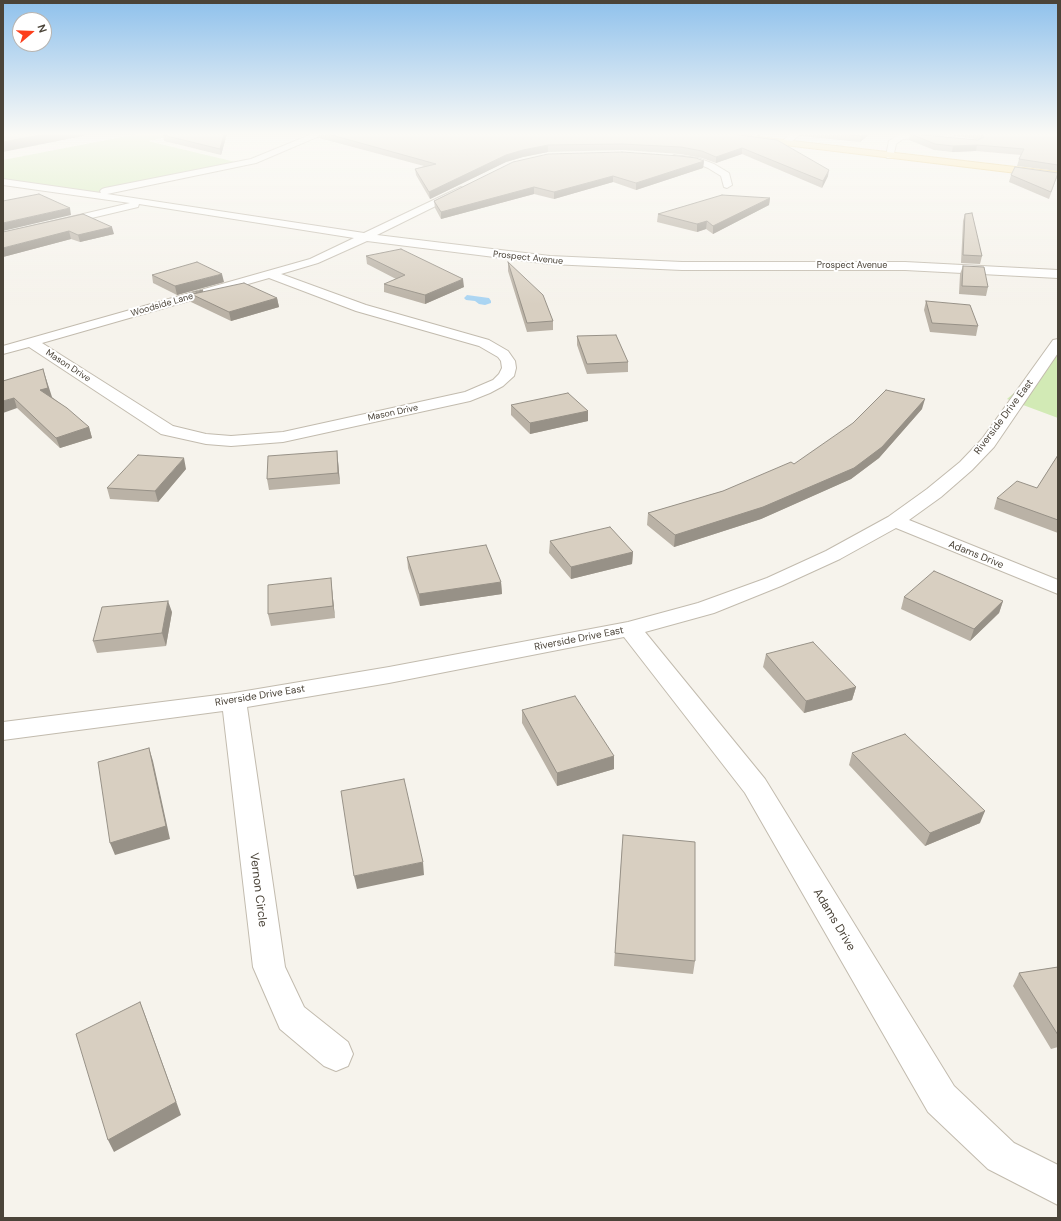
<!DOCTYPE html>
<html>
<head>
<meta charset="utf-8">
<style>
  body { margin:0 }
  #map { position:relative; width:1061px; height:1221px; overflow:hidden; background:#f6f3ec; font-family:"DM Sans",sans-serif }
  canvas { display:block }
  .frame { position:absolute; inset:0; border:4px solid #4b4439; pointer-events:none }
  .north { position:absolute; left:12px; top:12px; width:40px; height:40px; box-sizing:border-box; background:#fff; border:1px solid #b7b4b0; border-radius:50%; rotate:71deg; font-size:11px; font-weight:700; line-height:16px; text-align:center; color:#4b4439 }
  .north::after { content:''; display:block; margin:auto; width:14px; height:18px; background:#fc3f1d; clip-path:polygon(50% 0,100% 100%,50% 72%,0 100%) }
</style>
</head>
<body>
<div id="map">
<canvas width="1061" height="1221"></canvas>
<div class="frame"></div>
<div class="north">N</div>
</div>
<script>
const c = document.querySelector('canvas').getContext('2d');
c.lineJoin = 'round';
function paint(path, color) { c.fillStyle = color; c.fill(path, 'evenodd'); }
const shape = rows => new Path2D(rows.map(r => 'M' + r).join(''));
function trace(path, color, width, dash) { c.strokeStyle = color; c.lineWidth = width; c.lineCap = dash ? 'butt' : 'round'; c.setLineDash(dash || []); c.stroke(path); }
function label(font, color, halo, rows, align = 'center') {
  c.font = font + ' "DM Sans",sans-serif'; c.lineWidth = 4; c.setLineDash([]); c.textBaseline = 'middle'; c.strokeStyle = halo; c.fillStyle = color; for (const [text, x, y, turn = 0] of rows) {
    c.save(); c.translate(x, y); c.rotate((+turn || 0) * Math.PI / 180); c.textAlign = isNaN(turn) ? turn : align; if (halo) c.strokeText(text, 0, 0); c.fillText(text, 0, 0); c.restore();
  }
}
const green = shape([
  [137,134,183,134,148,141,244,164,97,196,3,183,3,160],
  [1058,355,1058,418,1007,399]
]);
const water = shape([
  [467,295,489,298,491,301,491,303,485,305,479,304,475,301,466,300,464,298]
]);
const minor = shape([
  [312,134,324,134,256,163,107,194,364,233,461,187,466,190,464,192,377,235,550,256,682,262,905,262,1058,270,1058,278,905,270,682,270,550,264,367,241,318,263,281,274,366,305,489,340,508,351,515,361,516,368,514,376,503,386,490,393,470,401,283,442,231,446,206,444,161,434,29,347,3,354,3,346,310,259,354,238,139,204,138,207,3,239,3,233,130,203,3,185,3,179,101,193,100,191,102,189,105,188,251,159,312,134],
  [269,278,356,311,479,346,498,357,501,361,502,368,499,374,493,380,465,392,283,432,231,436,206,434,173,426,42,343,269,278],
  [791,134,800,134,787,146,781,146,780,144,781,142,791,134],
  [905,134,939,136,943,138,939,140,918,138,903,139,896,144,893,158,887,158,886,156,889,141,898,135,905,134],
  [674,155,698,158,714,164,729,173,732,185,727,188,724,187,721,176,708,168,696,163,671,160,670,158,674,155],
  [1058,339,1058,353,994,447,972,470,941,497,909,520,1058,580,1058,594,896,528,840,559,781,586,714,613,645,632,765,779,954,1086,1014,1143,1058,1165,1058,1205,988,1169,928,1112,745,793,624,637,389,683,247,707,285,967,304,1007,348,1042,353,1054,348,1066,336,1071,324,1066,280,1029,253,967,223,711,3,740,3,722,234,693,389,667,628,622,698,603,767,578,826,551,888,517,927,489,960,462,982,439,1053,340,1058,339]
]);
const major = shape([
  [706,134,733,134,1058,172,1058,178,710,136,706,134]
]);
const wall = shape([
  [227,134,221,155,164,141,163,135],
  [319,134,732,134,828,176,822,188,742,154,716,163,702,158,680,154,622,150,548,152,523,157,506,162,430,199,416,175,415,169,424,166,319,138],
  [749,134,760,134,759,136],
  [801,134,870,134,860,142,800,136],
  [910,134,978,140,977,139,941,134,1058,134,1058,171,1017,166,1019,159,1021,155,976,151,952,152,934,150,909,140],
  [704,161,703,168,636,190,613,182,554,199,534,194,441,219,435,208,434,201],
  [1058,174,1049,199,1009,182,1011,175],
  [770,198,769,205,713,234,706,229,697,232,657,222,658,214],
  [83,214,114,234,80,242,71,239,3,257],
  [965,214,982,256,980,264,961,263,963,221],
  [366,256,464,287,425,304,384,292,384,284,396,279,367,264],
  [508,262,553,321,553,330,527,332,508,271],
  [963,266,988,287,986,296,959,294,960,274],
  [152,275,224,282,177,295,153,283],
  [203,292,277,298,279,307,231,321,191,302,189,293],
  [926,301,978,326,976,336,930,332,924,310],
  [577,336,628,362,628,372,587,374,577,345],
  [3,381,52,397,89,427,92,438,60,448,17,408],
  [511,405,588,411,588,421,530,434,511,415],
  [922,409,879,458,851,479,761,519,674,547,647,525,648,513,723,491,794,464],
  [337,451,338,461,340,484,269,490,267,479],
  [1058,455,1058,533,994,509,997,498,1037,488],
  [186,469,158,502,110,499,107,488],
  [550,541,633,552,632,564,571,579,549,553],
  [407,557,501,582,502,594,420,606,408,568],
  [331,578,332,589,335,618,271,626,268,614],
  [904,597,1003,601,999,613,970,641,901,609],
  [172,612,166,646,97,653,93,641],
  [766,654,856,687,852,700,804,713,763,667],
  [522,710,614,756,614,769,557,786,522,723],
  [852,753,980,823,925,846,849,765],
  [622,848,695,961,693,974,614,966],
  [1058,967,1058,1047,1051,1049,1013,986,1019,973]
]);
const shadedWall = shape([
  [46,134,93,134,3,152,3,142],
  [224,134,227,134,221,155,220,149],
  [864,134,870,134,860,142,861,136],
  [548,145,548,152,523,157,506,162,430,199,429,192,506,155,523,150],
  [977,145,976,151,952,152,953,146],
  [742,148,742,154,716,163,716,157],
  [704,161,703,168,636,190,636,183],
  [829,170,828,176,822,188,823,181],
  [613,176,613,182,554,199,554,192],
  [534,187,534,194,441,219,441,212],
  [770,198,769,205,713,234,713,226],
  [70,208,71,215,3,231,3,223],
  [707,221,706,229,697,232,697,224],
  [112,227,114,234,80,242,78,235],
  [69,231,71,239,3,257,3,248],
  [222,274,224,282,177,295,175,286],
  [463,279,464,287,425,304,425,295],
  [203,290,204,298,193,294],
  [277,298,279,307,231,321,229,312],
  [43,369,52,397,43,400,40,390],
  [14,398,17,408,3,413,3,401],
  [925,399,922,409,879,458,851,479,761,519,674,547,675,535],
  [588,411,588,421,530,434,530,423],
  [89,427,92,438,60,448,56,438],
  [337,451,338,461,340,484,338,473],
  [184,458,186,469,158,502,155,491],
  [633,552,632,564,571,579,571,567],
  [331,578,332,589,335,618,333,606],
  [501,582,502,594,420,606,419,594],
  [168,601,172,612,166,646,162,633],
  [1003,601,999,613,970,641,974,629],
  [856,687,852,700,804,713,806,701],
  [149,748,153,761,170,839,115,855,110,843],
  [614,756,614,769,557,786,557,773],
  [985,811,980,823,925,846,930,833],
  [423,862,424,875,357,889,354,876],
  [140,1002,145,1015,181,1115,114,1152,108,1140]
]);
const building = shape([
  [3,134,46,134,3,142,3,134],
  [167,134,224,134,220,149,163,135,167,134],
  [328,134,732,134,777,140,829,170,823,181,742,148,716,157,702,151,681,147,622,144,548,145,523,150,506,155,429,192,415,169,436,164,328,134],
  [842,134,864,134,861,136,842,134],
  [911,134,978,140,984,137,981,134,1058,134,1058,165,1019,159,1024,149,977,145,953,146,935,144,911,134],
  [622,152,680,156,696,158,704,161,636,183,613,176,554,192,534,187,441,212,434,201,513,162,548,154,622,152],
  [1015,167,1058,173,1051,192,1011,175,1015,167],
  [39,194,70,208,3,223,3,201,39,194],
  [722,195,770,198,713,226,707,221,697,224,658,214,722,195],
  [972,213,982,256,963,255,965,214,972,213],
  [83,214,112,227,78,235,69,231,3,248,3,232,83,214],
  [401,249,463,279,425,295,384,284,405,275,366,256,401,249],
  [197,262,222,274,175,286,152,275,197,262],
  [508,262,543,295,553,321,527,323,508,262],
  [963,266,984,267,988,287,962,286,963,266],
  [244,283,277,298,229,312,189,293,203,290,193,294,244,283],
  [926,301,970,305,978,326,932,323,926,301],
  [616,335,628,362,587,364,577,336,616,335],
  [43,369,48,388,40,390,67,408,89,427,56,438,14,398,3,401,3,381,43,369],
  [886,390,925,399,882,447,854,468,763,507,675,535,648,513,723,491,791,462,794,464,853,423,886,390],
  [568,393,588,411,530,423,511,405,568,393],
  [337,451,338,473,267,479,268,456,337,451],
  [138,455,184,458,155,491,107,488,138,455],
  [1058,455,1058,520,997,498,1017,481,1037,488,1058,455],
  [610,527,633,552,571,567,550,541,610,527],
  [486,545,501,582,419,594,407,557,486,545],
  [934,571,1003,601,974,629,904,597,934,571],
  [331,578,333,606,268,614,268,585,331,578],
  [168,601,162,633,93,641,102,607,168,601],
  [813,642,856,687,806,701,766,654,813,642],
  [575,696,614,756,557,773,522,710,575,696],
  [905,734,985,811,930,833,852,753,905,734],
  [149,748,166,826,110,843,98,762,149,748],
  [404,779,423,862,354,876,341,791,404,779],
  [623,835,695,842,695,961,615,953,623,835],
  [1058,967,1058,1035,1019,973,1058,967],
  [140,1002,176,1102,108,1140,76,1034,140,1002]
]);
const farStreetnames = [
  ["Prospect Avenue",528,258,6],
  ["Prospect Avenue",852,266],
  ["Woodside Lane",162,305,-16],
  ["Mason Drive",68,366,33],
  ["Mason Drive",393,413,-12]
];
const streetNames = [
  ["Riverside Drive East",1004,417,-53],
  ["Adams Drive",976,555,22],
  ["Riverside Drive East",579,639,-11],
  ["Riverside Drive East",260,696,-9]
];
const nearStreetnames = [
  ["Vernon Circle",258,890,83],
  ["Adams Drive",834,920,59]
];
paint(green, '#d2eab5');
paint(water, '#a9d4f2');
trace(minor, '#c2bbae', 2);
trace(major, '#e6c16a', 2);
paint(minor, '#fff');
paint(major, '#ffe39c');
paint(wall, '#bab2a6');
paint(shadedWall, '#979187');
paint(building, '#d8cfc1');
trace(building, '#979187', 1);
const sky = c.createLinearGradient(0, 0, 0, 305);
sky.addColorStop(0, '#8fc1ec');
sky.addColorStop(0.44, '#fbfaf6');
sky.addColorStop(1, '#fbfaf600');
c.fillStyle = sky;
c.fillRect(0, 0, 1061, 305);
label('9px', '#4b4439', '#fff', farStreetnames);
label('10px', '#4b4439', '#fff', streetNames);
label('12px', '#4b4439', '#fff', nearStreetnames);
</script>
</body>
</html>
